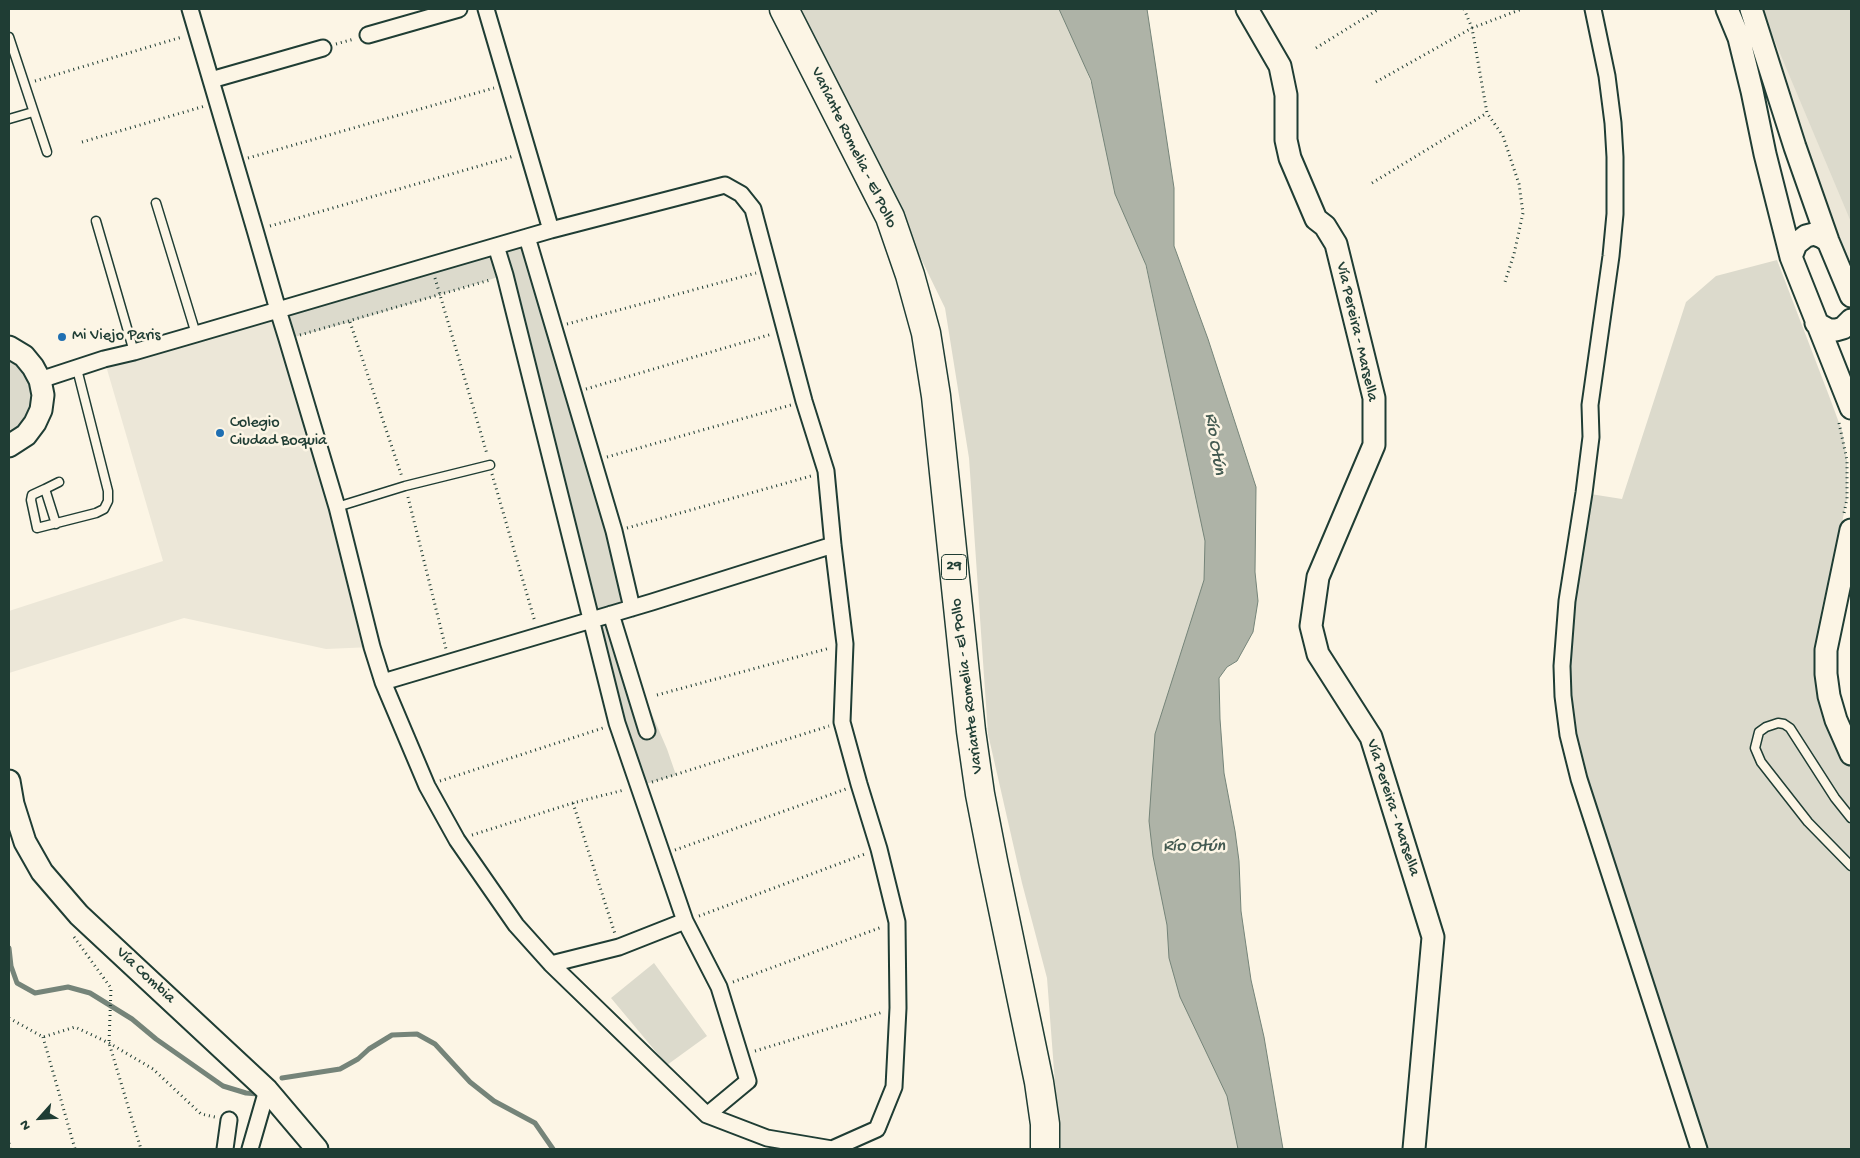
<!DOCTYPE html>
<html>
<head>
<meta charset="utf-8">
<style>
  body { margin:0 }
  #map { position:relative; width:1860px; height:1158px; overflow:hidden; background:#fcf5e5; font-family:"Gochi Hand",sans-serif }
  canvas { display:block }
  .frame { position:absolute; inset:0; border:10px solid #1f3d34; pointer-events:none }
  .north { position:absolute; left:15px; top:1093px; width:50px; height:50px; -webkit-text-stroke:4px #fcf5e5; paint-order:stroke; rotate:244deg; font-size:14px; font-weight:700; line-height:20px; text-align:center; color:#1f3d34 }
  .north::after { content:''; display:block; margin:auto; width:18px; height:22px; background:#1f3d34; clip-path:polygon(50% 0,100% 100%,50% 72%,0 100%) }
</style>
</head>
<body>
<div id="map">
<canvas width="1860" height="1158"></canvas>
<div class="frame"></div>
<div class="north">N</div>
</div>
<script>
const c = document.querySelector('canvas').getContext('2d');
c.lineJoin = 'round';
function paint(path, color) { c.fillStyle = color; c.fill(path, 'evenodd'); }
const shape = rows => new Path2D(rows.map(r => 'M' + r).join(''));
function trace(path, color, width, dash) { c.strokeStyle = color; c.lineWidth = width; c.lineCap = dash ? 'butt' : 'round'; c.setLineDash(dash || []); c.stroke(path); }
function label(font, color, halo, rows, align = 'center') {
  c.font = font + ' "Gochi Hand",sans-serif'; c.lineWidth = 5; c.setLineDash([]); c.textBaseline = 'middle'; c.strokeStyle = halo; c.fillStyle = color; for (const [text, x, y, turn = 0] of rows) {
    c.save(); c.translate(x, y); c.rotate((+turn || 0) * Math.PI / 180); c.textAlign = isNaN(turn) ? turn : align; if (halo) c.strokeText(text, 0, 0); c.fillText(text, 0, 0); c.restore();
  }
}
const built = shape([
  [1751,9,1851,9,1851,296],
  [278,310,372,647,326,649,184,618,9,673,9,611,163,561,104,359]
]);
const green = shape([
  [786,9,1072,9,1086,69,1126,183,1153,297,1190,398,1217,596,1174,673,1255,1149,1060,1149,1047,978,1022,883,988,734,969,458,945,308,841,94],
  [1760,9,1851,9,1851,222,1766,20],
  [527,237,632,608,618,612,645,698,667,749,676,775,639,786,505,275,350,322,287,339,278,310],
  [1777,260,1831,401,1842,431,1847,460,1847,499,1837,546,1822,607,1816,651,1837,743,1851,768,1851,1149,1699,1149,1579,779,1563,696,1584,493,1622,499,1686,302,1716,276],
  [9,347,43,395,9,446],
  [654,963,707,1036,667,1065,611,998]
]);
const water = shape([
  [1059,9,1147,9,1174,188,1174,246,1208,339,1256,487,1255,572,1258,601,1253,632,1237,661,1227,667,1219,678,1220,719,1224,773,1235,831,1239,861,1241,911,1251,980,1264,1037,1283,1149,1238,1149,1227,1096,1180,997,1169,958,1167,925,1153,856,1149,821,1155,734,1204,580,1205,541,1146,265,1115,194,1091,80,1059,9]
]);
const stream = shape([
  [9,948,11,966,17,983,35,993,68,987,90,993,132,1019,156,1039,223,1086,246,1093,258,1094],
  [282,1078,340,1069,358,1059,369,1049,392,1035,417,1034,435,1044,470,1082,494,1101,535,1123,553,1149]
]);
const path = shape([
  [1464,9,1472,28,1487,113,1503,136,1519,184,1523,213,1514,254,1504,285],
  [336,44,354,39],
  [1316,48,1379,9],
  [35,81,182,37],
  [1376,82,1472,28,1522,9],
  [82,142,205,106],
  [248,158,494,88],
  [1372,183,1487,113],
  [270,226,514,156],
  [435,278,487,454],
  [350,322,402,477],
  [567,324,756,273],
  [300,335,490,280],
  [586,389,772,334],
  [1839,423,1847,460,1847,499,1844,513],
  [607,457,791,405],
  [492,474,535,622],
  [408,497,446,649],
  [627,528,811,476],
  [657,695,830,648],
  [440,781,603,728],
  [652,782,829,726],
  [573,803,615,934],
  [472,835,573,803,624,790],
  [675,850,846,789],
  [699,916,865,854],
  [74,937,111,988,109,1043,141,1149],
  [733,982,882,927],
  [9,1018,43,1037,75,1027,109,1043,153,1069,201,1114,215,1117],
  [43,1037,75,1149],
  [755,1051,883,1012],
  [9,1143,10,1149]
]);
const lane = shape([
  [9,37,47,152],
  [9,119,33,112],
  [156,203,196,334],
  [96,221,134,352],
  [45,489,32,495,31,500,37,528,96,513,104,509,108,501,108,491,77,369],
  [337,507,405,486,490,465],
  [56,524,45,489,59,482],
  [1851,818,1835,798,1790,728,1784,724,1778,723,1766,727,1759,732,1755,748,1761,762,1808,822,1851,866]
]);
const street = shape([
  [486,9,551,230],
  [1593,9,1607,76,1613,123,1615,157,1615,214,1611,256,1590,405,1591,437,1584,493,1567,601,1562,666,1563,696,1568,735,1579,779,1699,1149],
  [368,35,459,9],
  [211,80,323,48],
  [527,237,614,531,632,608],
  [496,246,505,275,617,723,685,921,719,987,748,1081,707,1115],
  [40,380,104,359,134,352,196,334,278,310,431,265,551,230,725,185,741,194,753,209,804,401,826,471,833,545,845,644,842,722,859,784,879,849,897,922,898,1008,894,1087,877,1129,832,1149,767,1138,707,1115,551,964,516,925,457,840,427,786,383,682,372,647,337,507,287,339,278,310,255,230,190,9],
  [611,614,647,731],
  [383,682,652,602,833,545],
  [551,964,619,947,685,921],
  [225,1149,229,1120],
  [250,1149,267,1090]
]);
const secondary = shape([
  [1247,9,1280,66,1286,95,1286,140,1290,158,1316,219,1325,226,1336,244,1374,398,1374,445,1318,577,1311,626,1318,654,1371,737,1433,937,1414,1149],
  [1727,9,1739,38,1752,91,1765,154,1791,257,1851,408],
  [1751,9,1795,147,1828,241,1851,296],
  [1791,257,1796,244,1806,236,1814,234,1822,237,1828,241],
  [1816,323,1829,330,1836,330,1843,328,1851,320],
  [9,347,24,356,33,367,40,380,43,395,41,410,35,423,26,435,9,446],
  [1851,530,1826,650,1826,674,1829,696,1836,720,1851,754],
  [9,781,13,804,25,842,42,872,79,915,267,1090,317,1149]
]);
const highway = shape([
  [784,9,890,217,910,275,926,333,936,396,971,731,980,794,993,861,1039,1082,1045,1124,1045,1149]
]);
const markers = [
  [62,337,5,"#1f6fb2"],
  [220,433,5,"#1f6fb2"]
];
const shields = [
  [954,567,25]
];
const shieldNames = [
  ["29",954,567]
];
const streetNames = [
  ["Variante Romelia - El Pollo",853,148,64],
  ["Vía Pereira - Marsella",1356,332,77],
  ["Variante Romelia - El Pollo",968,686,-97],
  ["Vía Pereira - Marsella",1392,808,72],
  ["Vía Combia",145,976,43]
];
const poiNames = [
  ["Mi Viejo Paris",72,337],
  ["Colegio",230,424],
  ["Ciudad Boquia",230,442]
];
const waterNames = [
  ["Río Otún",1214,444,81],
  ["Río Otún",1194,847]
];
paint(built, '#ece7d8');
paint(green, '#dcdacc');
paint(water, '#aeb3a7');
trace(water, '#758479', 1);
trace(stream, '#758479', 5);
trace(lane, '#1f3d34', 11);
trace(street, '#1f3d34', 19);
trace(secondary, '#1f3d34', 25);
trace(highway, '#1f3d34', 31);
trace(path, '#1f3d34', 3, [1, 4]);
trace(lane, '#fcf5e5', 8);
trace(street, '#fcf5e5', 15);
trace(secondary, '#fcf5e5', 21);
trace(highway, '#fcf5e5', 28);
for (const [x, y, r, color] of markers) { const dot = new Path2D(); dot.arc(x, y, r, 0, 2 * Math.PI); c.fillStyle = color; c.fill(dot); trace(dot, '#fcf5e5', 2); }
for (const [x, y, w] of shields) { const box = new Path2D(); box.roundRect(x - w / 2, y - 12.5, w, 25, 4); c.fillStyle = '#fcf5e5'; c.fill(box); trace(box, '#1f3d34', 1); }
label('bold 15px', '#1f3d34', null, shieldNames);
label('16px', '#1f3d34', '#fcf5e5', streetNames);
label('16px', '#1f3d34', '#fcf5e5', poiNames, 'left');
label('italic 18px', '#435a51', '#fcf5e5', waterNames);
</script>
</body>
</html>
